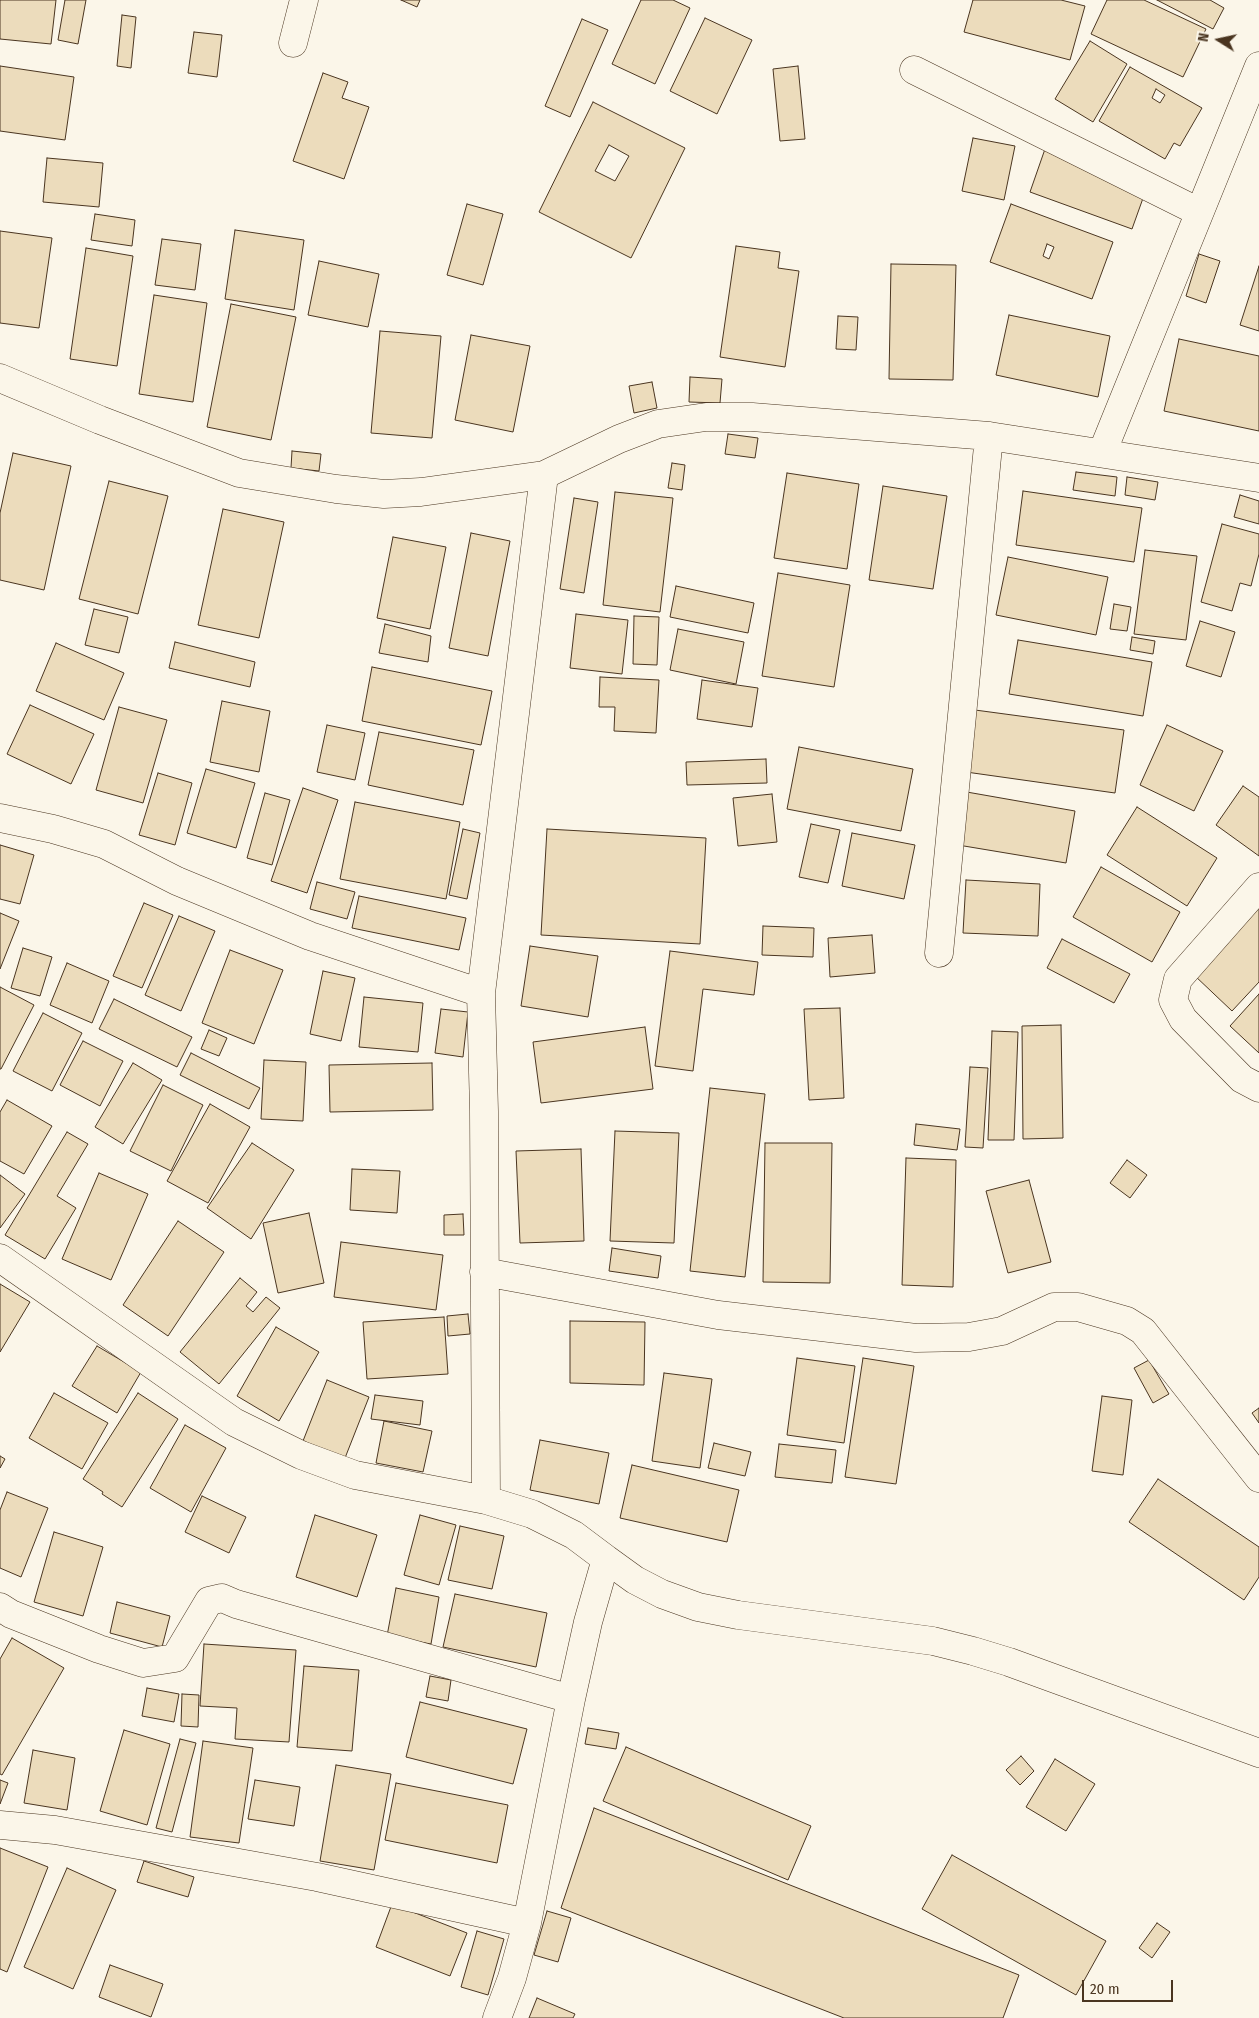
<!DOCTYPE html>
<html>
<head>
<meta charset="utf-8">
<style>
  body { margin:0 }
  #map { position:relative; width:1259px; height:2018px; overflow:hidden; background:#fbf6e9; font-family:"Fira Sans Condensed",sans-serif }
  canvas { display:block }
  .north { position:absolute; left:1194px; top:15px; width:50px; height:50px; -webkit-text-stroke:4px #fbf6e9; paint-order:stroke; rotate:280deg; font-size:14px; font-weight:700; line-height:20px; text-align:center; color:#4a3520 }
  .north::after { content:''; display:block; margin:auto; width:18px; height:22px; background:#4a3520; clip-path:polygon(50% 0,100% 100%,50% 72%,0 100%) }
  .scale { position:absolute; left:1082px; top:1980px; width:91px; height:22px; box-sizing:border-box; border:2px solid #4a3520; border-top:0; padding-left:6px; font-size:15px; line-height:18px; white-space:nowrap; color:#4a3520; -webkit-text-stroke:4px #fbf6e9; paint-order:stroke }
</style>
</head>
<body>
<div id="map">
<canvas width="1259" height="2018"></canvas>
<div class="north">N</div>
<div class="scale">20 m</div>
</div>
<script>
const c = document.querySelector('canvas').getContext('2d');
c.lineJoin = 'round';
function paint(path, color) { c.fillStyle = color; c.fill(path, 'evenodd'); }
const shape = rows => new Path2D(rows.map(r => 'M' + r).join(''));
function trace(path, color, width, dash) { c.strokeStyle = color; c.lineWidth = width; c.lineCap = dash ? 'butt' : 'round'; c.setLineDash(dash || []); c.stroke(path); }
const building = shape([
  [0,0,56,0,51,44,0,39,0,0],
  [65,0,86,0,78,44,58,40,65,0],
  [401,0,420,0,417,7,401,0],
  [641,0,673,0,690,8,655,84,612,64,641,0],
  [973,0,1061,0,1085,6,1070,60,964,32,973,0],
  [1107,0,1144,0,1206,29,1183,77,1091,34,1107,0],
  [1157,0,1210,0,1224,8,1213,29,1157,0],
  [122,15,136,17,131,68,117,66,122,15],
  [705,18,752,40,717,114,670,91,705,18],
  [582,19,608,30,570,117,545,106,582,19],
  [194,32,222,35,217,77,188,73,194,32],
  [1090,41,1127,64,1093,122,1055,99,1090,41],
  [0,66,74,77,65,140,0,131,0,66],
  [798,66,805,139,780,141,773,69,798,66],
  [1130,67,1202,108,1180,146,1174,143,1165,159,1099,121,1130,67],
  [1156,89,1165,95,1160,103,1152,98,1156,89],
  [323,73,348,82,342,98,369,107,344,179,293,161,323,73],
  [593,102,685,148,631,258,539,212,593,102],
  [609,145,629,156,615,181,595,171,609,145],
  [973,138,1015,146,1004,200,962,191,973,138],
  [1045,149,1147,187,1132,229,1030,192,1045,149],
  [47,158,103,163,99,207,43,202,47,158],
  [467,204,503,214,483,285,447,275,467,204],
  [1011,204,1113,242,1092,299,990,262,1011,204],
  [1047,244,1054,247,1049,259,1043,256,1047,244],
  [95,214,135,220,132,246,91,240,95,214],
  [235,230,304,240,294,310,225,299,235,230],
  [0,231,52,238,39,328,0,323,0,231],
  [162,239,201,244,195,290,155,285,162,239],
  [736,246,780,252,778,268,799,271,785,367,720,357,736,246],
  [86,248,133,256,117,366,70,359,86,248],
  [1199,254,1220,261,1206,303,1186,296,1199,254],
  [319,261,379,274,368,327,308,315,319,261],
  [891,264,956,265,953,380,889,379,891,264],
  [1259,266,1259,331,1240,325,1259,266],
  [154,295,207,303,193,402,139,394,154,295],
  [231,304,296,317,271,440,207,427,231,304],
  [1009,315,1110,336,1098,397,996,375,1009,315],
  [838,316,858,317,856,350,836,349,838,316],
  [380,331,441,336,432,438,371,433,380,331],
  [471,335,530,346,513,432,455,420,471,335],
  [1179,339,1259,356,1259,431,1164,411,1179,339],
  [690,377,722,379,720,403,689,402,690,377],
  [652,382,657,408,634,413,629,386,652,382],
  [728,434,758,438,755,458,725,454,728,434],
  [292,451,321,454,319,471,291,468,292,451],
  [13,453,71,466,44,590,0,580,0,513,13,453],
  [672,463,685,465,682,490,668,488,672,463],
  [1076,472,1117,477,1115,496,1073,490,1076,472],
  [787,473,859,484,847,569,774,558,787,473],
  [1127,477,1158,482,1155,500,1125,495,1127,477],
  [109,481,168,496,138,614,79,599,109,481],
  [883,486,947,496,933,589,869,580,883,486],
  [1023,491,1142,508,1134,562,1016,545,1023,491],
  [615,492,673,498,660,612,603,605,615,492],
  [1240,495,1259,501,1259,524,1234,517,1240,495],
  [574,498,598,502,584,593,560,589,574,498],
  [223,509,284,522,259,638,198,625,223,509],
  [1222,524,1259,534,1259,554,1251,586,1240,583,1232,611,1201,602,1222,524],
  [471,533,510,541,488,656,449,648,471,533],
  [393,537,446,547,430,629,377,618,393,537],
  [1145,550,1197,556,1186,640,1134,634,1145,550],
  [1008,557,1108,577,1096,635,996,615,1008,557],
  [778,573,850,585,834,687,762,676,778,573],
  [676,586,754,603,748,633,670,617,676,586],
  [1114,604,1131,607,1127,631,1110,629,1114,604],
  [94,609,128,617,119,653,85,645,94,609],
  [576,614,628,620,622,674,570,668,576,614],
  [634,616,659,617,657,665,633,664,634,616],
  [1200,621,1235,632,1221,677,1186,666,1200,621],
  [385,624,431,636,428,662,379,653,385,624],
  [678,629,744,642,736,684,670,670,678,629],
  [1132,637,1155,641,1153,654,1130,650,1132,637],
  [1018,640,1152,662,1143,716,1009,694,1018,640],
  [175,642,255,662,250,687,169,668,175,642],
  [56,643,124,673,104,720,36,691,56,643],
  [372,667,492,691,481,745,362,721,372,667],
  [600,677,659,680,656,733,614,731,615,707,599,707,600,677],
  [702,680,758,688,752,727,697,719,702,680],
  [222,701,270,711,259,772,210,762,222,701],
  [30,705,94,734,71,784,7,754,30,705],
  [119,707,167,720,143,803,96,790,119,707],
  [975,710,1124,730,1115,793,966,772,975,710],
  [327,725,365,733,355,780,317,772,327,725],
  [1167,725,1223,751,1194,811,1140,785,1167,725],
  [379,732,474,750,463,805,368,785,379,732],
  [799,747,913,769,901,831,787,809,799,747],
  [766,759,767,783,687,785,686,762,766,759],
  [206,769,255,783,236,848,187,833,206,769],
  [158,773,192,783,175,845,139,835,158,773],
  [1243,786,1259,797,1259,856,1216,825,1243,786],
  [303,788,338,800,307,893,271,881,303,788],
  [961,791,1075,811,1066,863,952,844,961,791],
  [265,793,290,800,272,865,247,858,265,793],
  [772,794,777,842,738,846,733,798,772,794],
  [355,802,460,822,446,899,340,879,355,802],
  [1137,807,1217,858,1187,906,1107,855,1137,807],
  [811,824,840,830,828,883,799,877,811,824],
  [463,829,480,833,467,899,449,895,463,829],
  [547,829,706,838,700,944,541,935,547,829],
  [852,833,915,845,904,899,842,886,852,833],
  [0,845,34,855,20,904,0,899,0,845],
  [1101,867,1180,912,1152,962,1073,917,1101,867],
  [966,880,1040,884,1038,936,963,933,966,880],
  [317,882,355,892,347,919,310,909,317,882],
  [359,896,466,918,459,950,352,928,359,896],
  [144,903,173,915,142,988,113,976,144,903],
  [1259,906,1259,982,1232,1011,1194,975,1259,906],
  [0,913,19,921,0,969,0,913],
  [179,916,215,931,181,1011,145,995,179,916],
  [763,926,814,928,813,957,762,955,763,926],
  [872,935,875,973,830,977,828,938,872,935],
  [1062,939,1130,974,1114,1003,1047,968,1062,939],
  [530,946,598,956,588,1017,521,1006,530,946],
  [23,948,52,957,40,996,11,988,23,948],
  [230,950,283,970,254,1044,202,1023,230,950],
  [670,951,758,962,754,995,703,989,693,1071,655,1066,670,951],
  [67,963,109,981,92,1023,50,1005,67,963],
  [323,971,355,978,341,1041,310,1034,323,971],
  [0,987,34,1005,1,1069,0,1069,0,987],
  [1259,994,1259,1053,1230,1026,1259,994],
  [364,997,423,1003,418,1052,359,1047,364,997],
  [114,999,192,1037,177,1067,99,1029,114,999],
  [840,1008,844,1098,809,1100,804,1009,840,1008],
  [441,1009,468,1012,463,1057,435,1053,441,1009],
  [43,1013,82,1033,52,1091,13,1071,43,1013],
  [1061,1025,1063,1138,1023,1139,1022,1026,1061,1025],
  [645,1027,653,1089,541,1103,533,1042,645,1027],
  [209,1030,227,1038,219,1056,201,1049,209,1030],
  [992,1031,1018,1032,1014,1140,988,1140,992,1031],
  [83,1041,123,1061,100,1106,60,1085,83,1041],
  [191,1053,260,1088,249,1109,180,1075,191,1053],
  [264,1060,306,1062,303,1121,261,1119,264,1060],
  [133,1063,162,1080,123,1144,95,1127,133,1063],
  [432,1063,433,1110,330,1112,329,1065,432,1063],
  [970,1067,988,1068,983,1148,965,1147,970,1067],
  [163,1085,203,1105,171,1171,130,1151,163,1085],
  [710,1088,765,1094,745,1277,690,1271,710,1088],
  [7,1100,52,1126,24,1174,0,1161,0,1112,7,1100],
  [210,1104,250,1127,208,1203,167,1181,210,1104],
  [916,1124,960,1129,957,1150,914,1145,916,1124],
  [615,1131,679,1133,674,1243,610,1241,615,1131],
  [67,1132,88,1144,57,1196,76,1208,45,1259,5,1235,67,1132],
  [252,1143,294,1170,251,1239,207,1208,252,1143],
  [765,1143,832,1143,830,1283,763,1282,765,1143],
  [581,1149,584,1241,520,1243,516,1151,581,1149],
  [906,1158,956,1160,953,1287,902,1285,906,1158],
  [1127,1160,1147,1175,1130,1198,1110,1183,1127,1160],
  [352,1169,400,1171,397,1213,350,1210,352,1169],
  [99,1173,148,1194,111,1280,62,1259,99,1173],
  [0,1175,25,1194,0,1228,0,1175],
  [1029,1180,1051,1262,1008,1273,986,1191,1029,1180],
  [309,1213,324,1283,278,1293,263,1223,309,1213],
  [463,1214,464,1235,444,1235,444,1215,463,1214],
  [178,1221,224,1252,168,1336,123,1305,178,1221],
  [341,1242,443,1255,436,1310,334,1297,341,1242],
  [612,1248,661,1256,658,1278,609,1271,612,1248],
  [240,1278,257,1292,246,1306,253,1312,266,1297,280,1308,219,1384,180,1352,240,1278],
  [0,1284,30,1302,0,1352,0,1284],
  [468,1314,470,1334,448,1336,447,1316,468,1314],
  [444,1317,448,1374,367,1379,363,1322,444,1317],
  [570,1321,645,1322,644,1385,570,1383,570,1321],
  [276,1327,319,1352,279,1421,237,1396,276,1327],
  [97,1346,141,1372,117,1413,72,1386,97,1346],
  [797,1358,855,1366,844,1443,787,1435,797,1358],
  [863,1358,914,1366,896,1484,845,1477,863,1358],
  [1149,1360,1169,1394,1153,1403,1134,1368,1149,1360],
  [664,1373,712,1379,700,1468,652,1461,664,1373],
  [327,1380,369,1397,345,1458,303,1441,327,1380],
  [54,1393,108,1423,82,1469,29,1438,54,1393],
  [138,1393,178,1419,122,1507,102,1494,103,1492,83,1479,138,1393],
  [375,1395,423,1401,420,1425,371,1419,375,1395],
  [1102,1396,1132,1400,1123,1475,1092,1471,1102,1396],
  [1259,1408,1259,1423,1252,1413,1259,1408],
  [384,1421,432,1431,423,1472,376,1463,384,1421],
  [185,1425,226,1448,191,1512,150,1488,185,1425],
  [540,1440,609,1453,599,1504,530,1490,540,1440],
  [714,1443,751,1452,745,1476,708,1468,714,1443],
  [779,1444,836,1450,832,1483,775,1477,779,1444],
  [0,1456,5,1459,0,1468,0,1456],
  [632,1465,739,1490,727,1542,620,1518,632,1465],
  [1158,1479,1259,1547,1259,1577,1244,1600,1129,1522,1158,1479],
  [7,1492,48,1508,21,1577,0,1568,0,1510,7,1492],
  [202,1496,246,1517,229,1553,185,1532,202,1496],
  [315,1515,377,1535,357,1597,296,1577,315,1515],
  [420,1515,456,1525,439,1585,404,1575,420,1515],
  [460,1526,504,1536,492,1589,448,1580,460,1526],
  [54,1532,103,1547,83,1616,34,1602,54,1532],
  [396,1588,439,1597,431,1644,387,1636,396,1588],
  [455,1594,547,1613,536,1667,443,1647,455,1594],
  [117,1602,170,1616,162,1647,110,1633,117,1602],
  [12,1638,64,1668,2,1775,0,1774,0,1659,12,1638],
  [204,1644,296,1650,289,1742,235,1739,237,1708,200,1706,204,1644],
  [304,1666,359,1670,352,1751,297,1747,304,1666],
  [430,1676,451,1680,448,1701,426,1697,430,1676],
  [147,1688,179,1694,174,1722,142,1716,147,1688],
  [182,1694,199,1695,198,1727,181,1726,182,1694],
  [420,1702,527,1729,513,1784,406,1757,420,1702],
  [588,1728,619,1733,616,1749,585,1744,588,1728],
  [124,1730,170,1744,147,1825,100,1811,124,1730],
  [180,1739,196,1743,172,1832,156,1828,180,1739],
  [203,1741,253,1748,239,1843,190,1837,203,1741],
  [626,1747,811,1826,788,1880,603,1801,626,1747],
  [33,1750,75,1758,67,1810,24,1803,33,1750],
  [1021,1756,1034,1771,1020,1785,1006,1770,1021,1756],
  [1055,1759,1095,1784,1066,1831,1026,1807,1055,1759],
  [336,1765,391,1774,374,1870,320,1861,336,1765],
  [0,1780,8,1783,0,1804,0,1780],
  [255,1780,300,1787,294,1826,248,1819,255,1780],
  [396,1783,508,1805,497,1863,385,1840,396,1783],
  [594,1808,1019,1975,1003,2018,844,2018,561,1908,594,1808],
  [0,1848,48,1867,7,1972,0,1969,0,1848],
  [952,1855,1106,1941,1076,1995,922,1909,952,1855],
  [144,1861,194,1877,188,1897,137,1882,144,1861],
  [67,1868,116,1890,73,1989,24,1967,67,1868],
  [392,1904,467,1933,450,1976,376,1947,392,1904],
  [547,1911,571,1918,558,1962,534,1955,547,1911],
  [1157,1923,1170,1932,1152,1958,1139,1948,1157,1923],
  [477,1931,504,1939,488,1995,461,1987,477,1931],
  [110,1965,163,1984,151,2017,99,1997,110,1965],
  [537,1998,575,2014,573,2018,529,2018,537,1998]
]);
const minor = shape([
  [293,43,304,0],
  [914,70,1199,212],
  [0,378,100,420,239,473,336,489,384,494,421,492,544,475,619,439,658,424,706,417,752,417,989,436,1259,478],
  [1102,453,1259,66],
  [0,818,53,829,104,844,177,881,310,936,481,993],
  [1259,887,1178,979,1173,1000,1183,1019,1242,1079,1259,1088],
  [939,953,989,436],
  [0,1258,234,1422,301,1455,355,1475,486,1500],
  [484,1272,718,1315,916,1338,969,1337,1002,1331,1054,1307,1078,1307,1127,1321,1143,1331,1259,1478],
  [606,1559,635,1580,662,1594,698,1607,738,1615,933,1641,973,1651,1009,1662,1259,1753],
  [0,1607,11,1614,99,1649,143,1663,175,1658,209,1601,222,1598,236,1604,571,1699],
  [0,1825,55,1830,317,1877,527,1923],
  [497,2018,512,1978,527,1923,571,1699,588,1622,606,1559,574,1535,532,1514,486,1500,484,1111,481,993,544,475]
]);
paint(building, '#ecdcbc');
trace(building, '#4a3520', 1);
trace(minor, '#4a3520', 29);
trace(minor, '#fbf6e9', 28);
</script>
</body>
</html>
